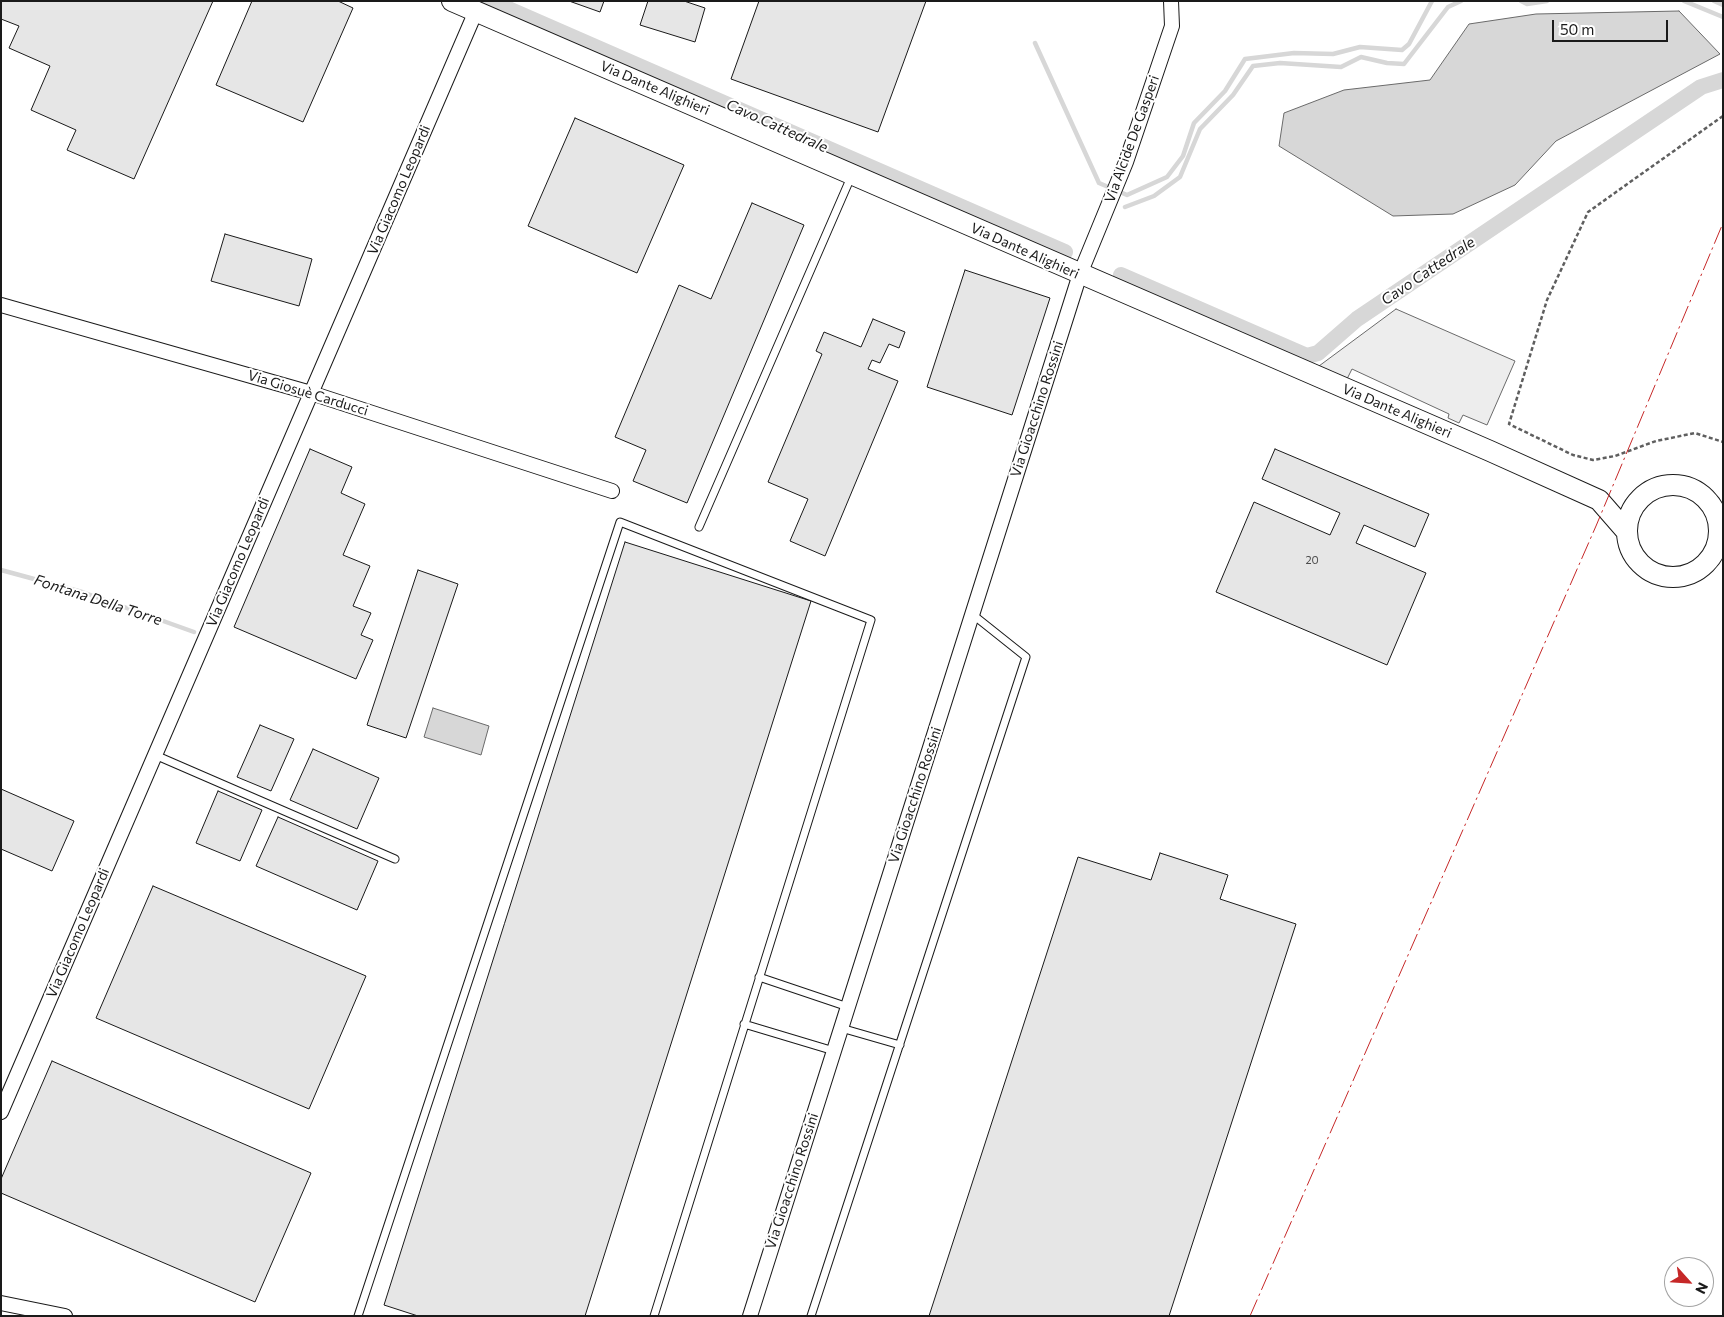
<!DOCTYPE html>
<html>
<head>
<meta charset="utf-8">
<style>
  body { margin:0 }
  #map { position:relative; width:1724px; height:1317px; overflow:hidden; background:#fff; font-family:Commissioner,sans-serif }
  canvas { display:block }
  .frame { position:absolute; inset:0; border:2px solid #1a1a1a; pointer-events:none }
  .north { position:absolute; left:1664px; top:1257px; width:50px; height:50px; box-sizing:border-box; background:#fff; border:1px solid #a3a3a3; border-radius:50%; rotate:116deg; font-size:14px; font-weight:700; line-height:20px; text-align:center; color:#1a1a1a }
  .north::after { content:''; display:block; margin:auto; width:18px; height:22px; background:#c62828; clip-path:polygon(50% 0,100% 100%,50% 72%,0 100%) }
  .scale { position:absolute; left:1552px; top:20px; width:116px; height:22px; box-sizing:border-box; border:2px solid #1a1a1a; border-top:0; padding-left:6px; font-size:15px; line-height:18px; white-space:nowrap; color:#1a1a1a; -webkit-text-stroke:4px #fff; paint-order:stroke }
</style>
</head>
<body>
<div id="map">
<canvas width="1724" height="1317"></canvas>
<div class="frame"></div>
<div class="north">N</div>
<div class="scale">50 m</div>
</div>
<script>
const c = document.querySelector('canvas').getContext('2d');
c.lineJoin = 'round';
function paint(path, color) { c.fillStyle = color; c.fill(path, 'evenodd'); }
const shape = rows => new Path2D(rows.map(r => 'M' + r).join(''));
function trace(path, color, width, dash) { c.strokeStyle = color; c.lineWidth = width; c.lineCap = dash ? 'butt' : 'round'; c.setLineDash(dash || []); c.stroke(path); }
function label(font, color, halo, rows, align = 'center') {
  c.font = font + ' Commissioner,sans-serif'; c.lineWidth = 4; c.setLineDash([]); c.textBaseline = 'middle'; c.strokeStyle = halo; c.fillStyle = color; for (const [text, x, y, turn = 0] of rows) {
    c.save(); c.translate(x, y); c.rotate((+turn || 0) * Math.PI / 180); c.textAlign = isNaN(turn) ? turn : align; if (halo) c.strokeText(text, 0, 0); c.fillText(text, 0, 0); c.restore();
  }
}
const built = shape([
  [1396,309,1515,361,1487,425,1463,415,1459,423,1448,418,1449,414,1352,369,1347,379,1319,366,1396,309]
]);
const water = shape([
  [1679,11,1720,54,1556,141,1515,185,1453,214,1393,216,1279,146,1284,113,1344,90,1430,80,1469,24,1536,14,1679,11],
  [433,708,489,726,481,755,424,737,433,708]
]);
const stream = shape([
  [1521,1,1527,4,1547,1],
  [1684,1,1723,17],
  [1714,1,1723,5],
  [1035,43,1099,183,1127,195,1167,177,1183,156,1194,123,1225,91,1245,59,1294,53,1333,54,1360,47,1402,50,1409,44,1432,1],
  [1125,207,1154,196,1180,177,1200,129,1233,95,1253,66,1280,63,1341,67,1361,57,1387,63,1404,64,1448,7,1461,1],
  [1,570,82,592,194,632]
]);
const canal = shape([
  [490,1,1065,252],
  [1121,275,1307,356,1318,353,1357,319,1701,87,1723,80]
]);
const building = shape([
  [1,1,213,1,134,179,67,150,76,130,31,110,50,66,9,48,19,26,1,19,1,1],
  [252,1,338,1,353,8,303,122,216,85,252,1],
  [569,1,604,1,600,12,569,1],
  [648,1,684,1,705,8,695,42,640,25,648,1],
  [759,1,926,1,878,132,731,79,759,1],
  [575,118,684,165,637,273,528,226,575,118],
  [752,203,804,225,687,503,633,481,646,450,615,437,679,285,711,299,752,203],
  [225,234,312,259,299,306,211,281,225,234],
  [965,270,1050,298,1012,415,927,387,965,270],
  [873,319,905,332,899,348,889,344,880,363,872,360,868,369,898,381,825,556,790,541,808,499,768,482,822,354,816,351,824,332,861,347,873,319],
  [310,449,352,467,341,493,365,504,343,555,370,566,353,606,371,613,361,635,373,640,356,679,234,627,310,449],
  [1275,449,1429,514,1415,547,1364,525,1356,543,1426,573,1387,665,1216,592,1254,502,1330,535,1340,513,1262,479,1275,449],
  [625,542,811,601,585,1316,418,1316,384,1305,625,542],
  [418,570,458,584,406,738,367,725,418,570],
  [260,725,294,739,271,791,237,777,260,725],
  [313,749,379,778,357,829,290,800,313,749],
  [1,789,74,821,52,871,1,849,1,789],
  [218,791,262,810,240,861,196,843,218,791],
  [278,817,378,861,357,910,256,866,278,817],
  [1160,853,1228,875,1220,899,1296,924,1169,1316,929,1316,1078,857,1151,880,1160,853],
  [153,886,366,976,309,1109,96,1018,153,886],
  [52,1061,311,1173,255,1302,1,1193,1,1179,52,1061]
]);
const path = shape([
  [1723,116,1588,212,1547,300,1509,424,1573,455,1593,460,1615,456,1656,441,1695,433,1723,442]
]);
const service = shape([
  [699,527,851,177],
  [155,755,395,859],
  [759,977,848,1007],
  [744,1024,834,1051],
  [841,1028,900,1045],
  [358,1316,620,522,871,620,654,1316],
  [811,1316,1026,657,972,614]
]);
const minor = shape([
  [1,305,311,393,612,491],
  [1,1112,476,11],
  [1,1303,65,1316],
  [750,1316,1080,274,1126,162,1172,26,1171,1]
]);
const secondary = shape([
  [452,1,1490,451,1599,500,1626,531],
  '1627 531a46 46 0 1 1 92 0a46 46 0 1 1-92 0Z'
]);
const power = shape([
  [1250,1316,1596,526,1723,223]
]);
const numberNames = [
  ["20",1312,560]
];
const streetNames = [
  ["Via Dante Alighieri",655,88,23],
  ["Via Alcide De Gasperi",1132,139,-70],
  ["Via Giacomo Leopardi",399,190,-67],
  ["Via Dante Alighieri",1025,251,24],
  ["Via Giosuè Carducci",308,393,17],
  ["Via Gioacchino Rossini",1037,409,-72],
  ["Via Dante Alighieri",1397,411,23],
  ["Via Giacomo Leopardi",238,562,-67],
  ["Via Gioacchino Rossini",915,795,-72],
  ["Via Giacomo Leopardi",78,933,-67],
  ["Via Gioacchino Rossini",792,1181,-72]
];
const waterNames = [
  ["Cavo Cattedrale",777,126,24],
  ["Cavo Cattedrale",1428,271,-34],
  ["Fontana Della Torre",98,600,18]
];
paint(built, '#ededed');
trace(built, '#6a6a6a', 1);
paint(water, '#d7d7d7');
trace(water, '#6a6a6a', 1);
trace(stream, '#d7d7d7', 4.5);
trace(canal, '#d7d7d7', 16);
paint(building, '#e6e6e6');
trace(building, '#1a1a1a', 1);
trace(service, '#1a1a1a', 9);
trace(minor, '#1a1a1a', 16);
trace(secondary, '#1a1a1a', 22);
trace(path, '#5f5f5f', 2.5, [4, 2.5]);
trace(service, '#fff', 7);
trace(minor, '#fff', 14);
trace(secondary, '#fff', 20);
trace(power, '#c62828', 1, [18, 4, 2.5, 4]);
label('11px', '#4d4d4d', null, numberNames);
label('14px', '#1a1a1a', '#fff', streetNames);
label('italic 15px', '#1a1a1a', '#fff', waterNames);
</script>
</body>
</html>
